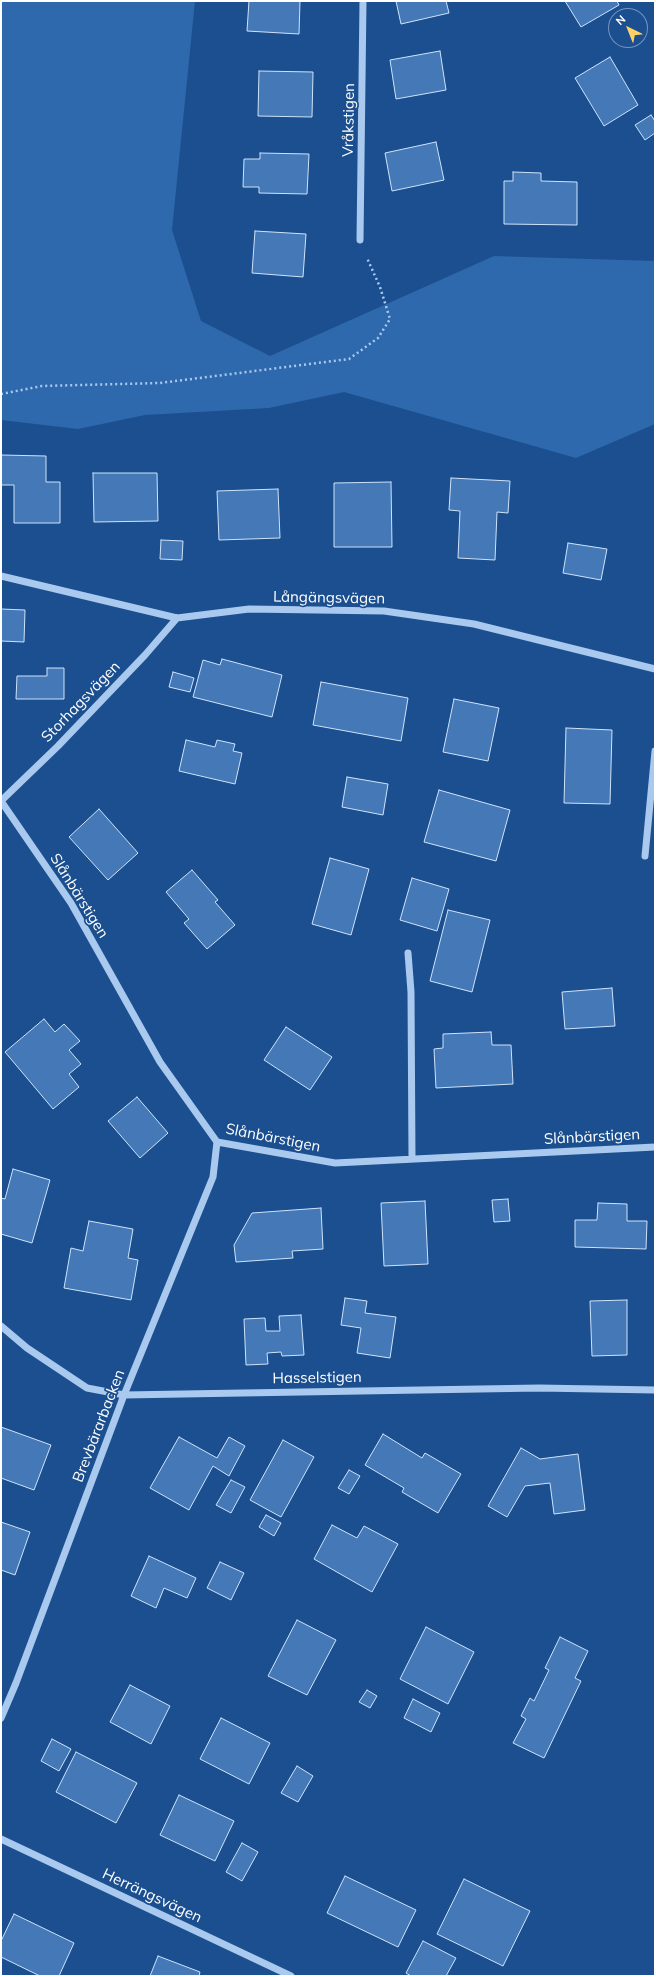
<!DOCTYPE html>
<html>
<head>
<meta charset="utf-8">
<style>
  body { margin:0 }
  #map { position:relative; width:656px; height:1977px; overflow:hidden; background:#1b4f8f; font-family:Mulish,sans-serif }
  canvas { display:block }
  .frame { position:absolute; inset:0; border:2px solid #fff; pointer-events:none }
  .north { position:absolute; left:608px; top:8px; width:40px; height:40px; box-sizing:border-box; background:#1b4f8f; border:1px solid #7695bc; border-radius:50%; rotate:317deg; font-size:11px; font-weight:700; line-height:16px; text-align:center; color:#fff }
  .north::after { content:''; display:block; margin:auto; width:14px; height:18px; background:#ffd166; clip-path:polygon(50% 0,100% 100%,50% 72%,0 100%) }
</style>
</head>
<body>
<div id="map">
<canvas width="656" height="1977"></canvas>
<div class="frame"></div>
<div class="north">N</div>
</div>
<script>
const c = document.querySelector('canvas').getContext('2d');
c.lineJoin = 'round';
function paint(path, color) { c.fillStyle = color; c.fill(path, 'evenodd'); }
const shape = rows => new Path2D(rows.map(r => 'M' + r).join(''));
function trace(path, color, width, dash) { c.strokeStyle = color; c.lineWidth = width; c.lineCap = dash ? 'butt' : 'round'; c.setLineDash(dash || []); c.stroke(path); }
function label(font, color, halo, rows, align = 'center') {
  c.font = font + ' Mulish,sans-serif'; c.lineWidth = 3.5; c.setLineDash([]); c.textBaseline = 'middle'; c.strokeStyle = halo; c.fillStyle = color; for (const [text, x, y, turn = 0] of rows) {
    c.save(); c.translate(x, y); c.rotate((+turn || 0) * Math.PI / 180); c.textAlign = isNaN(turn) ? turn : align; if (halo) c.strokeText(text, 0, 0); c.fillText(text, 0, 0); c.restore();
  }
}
const green = shape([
  [1,1,195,1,172,230,201,321,270,356,494,256,655,261,655,424,576,458,344,392,269,408,145,415,78,429,1,420]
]);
const building = shape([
  [249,1,300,1,299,34,247,31,249,1],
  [396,1,446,1,449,13,401,24,396,1],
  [565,1,617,1,619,5,581,27,565,1],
  [440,51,446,90,396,99,390,60,440,51],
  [610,57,638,105,604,126,575,78,610,57],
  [259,71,313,72,312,117,258,116,259,71],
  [651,115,655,121,655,133,645,140,635,125,651,115],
  [436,142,444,180,392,191,385,153,436,142],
  [260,153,309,154,307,194,259,193,259,187,243,187,244,159,260,159,260,153],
  [513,172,541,173,541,181,577,182,577,225,504,224,504,181,513,181,513,172],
  [255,231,306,234,303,277,252,273,255,231],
  [1,455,46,456,46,482,60,482,60,523,14,523,14,485,1,485,1,455],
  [93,473,157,473,158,521,94,522,93,473],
  [451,478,510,481,508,513,497,512,495,560,458,558,460,511,449,510,451,478],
  [391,482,392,547,334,547,334,483,391,482],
  [278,489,280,538,219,540,217,491,278,489],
  [161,540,183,541,182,560,160,559,161,540],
  [568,543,607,549,601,580,563,573,568,543],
  [1,609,25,610,24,642,1,641,1,609],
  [222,659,282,675,272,717,193,697,203,660,220,665,222,659],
  [47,668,64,668,64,699,16,699,17,676,47,676,47,668],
  [173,672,194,678,190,692,169,687,173,672],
  [321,682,408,698,401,741,313,725,321,682],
  [454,699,499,708,488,761,443,752,454,699],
  [566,728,612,730,610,804,564,803,566,728],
  [186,740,215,747,217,740,235,744,233,751,242,753,235,784,179,771,186,740],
  [347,777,388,784,383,815,342,807,347,777],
  [439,790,510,810,496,861,424,842,439,790],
  [99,809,138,853,108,880,69,837,99,809],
  [330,858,369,869,351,935,312,924,330,858],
  [192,870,218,900,215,902,235,925,207,949,184,923,189,919,166,892,192,870],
  [412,878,449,889,437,931,400,920,412,878],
  [448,910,490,920,472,992,430,981,448,910],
  [612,988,615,1026,565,1029,562,992,612,988],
  [44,1019,55,1032,64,1024,80,1041,69,1050,81,1064,69,1074,79,1087,53,1109,5,1052,44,1019],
  [286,1027,332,1057,310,1090,264,1060,286,1027],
  [491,1032,492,1045,511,1045,513,1084,436,1088,434,1049,443,1048,443,1034,491,1032],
  [137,1097,168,1133,140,1158,108,1121,137,1097],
  [13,1169,50,1180,32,1243,1,1234,1,1198,5,1199,13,1169],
  [508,1199,510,1221,494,1222,492,1200,508,1199],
  [425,1201,428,1264,384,1266,381,1203,425,1201],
  [598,1203,627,1204,627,1221,647,1221,646,1249,575,1247,575,1220,597,1220,598,1203],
  [321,1208,323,1249,292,1251,293,1258,236,1262,234,1245,252,1213,321,1208],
  [89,1221,133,1229,128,1258,138,1260,131,1300,64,1288,71,1248,83,1251,89,1221],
  [345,1298,367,1301,365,1313,396,1317,390,1358,357,1353,361,1328,341,1325,345,1298],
  [627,1300,627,1355,592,1356,590,1301,627,1300],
  [301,1315,304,1355,282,1356,281,1352,267,1353,268,1364,246,1365,244,1319,265,1318,266,1331,280,1331,279,1316,301,1315],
  [1,1427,51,1445,34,1490,1,1478,1,1427],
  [383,1434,422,1458,425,1453,461,1474,438,1513,402,1492,404,1488,365,1465,383,1434],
  [179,1437,217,1458,229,1437,245,1446,229,1476,213,1466,189,1510,150,1488,179,1437],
  [283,1440,314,1457,281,1517,250,1500,283,1440],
  [521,1448,540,1459,578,1454,585,1510,554,1514,550,1483,525,1486,507,1517,488,1506,521,1448],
  [349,1470,360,1476,349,1494,338,1488,349,1470],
  [231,1480,245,1487,231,1513,216,1505,231,1480],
  [266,1515,281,1523,274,1536,259,1527,266,1515],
  [1,1522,30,1532,15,1575,1,1570,1,1522],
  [332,1525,357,1538,364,1526,398,1544,372,1592,314,1559,332,1525],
  [149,1556,196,1578,187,1598,164,1588,156,1608,131,1596,149,1556],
  [220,1562,244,1573,231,1600,207,1588,220,1562],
  [297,1620,336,1640,307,1695,268,1676,297,1620],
  [426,1627,474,1652,448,1704,400,1679,426,1627],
  [560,1637,588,1651,575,1678,581,1681,544,1758,513,1743,526,1719,521,1716,530,1698,534,1701,549,1670,545,1668,560,1637],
  [130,1685,170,1706,151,1744,110,1722,130,1685],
  [367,1690,377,1696,370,1708,359,1702,367,1690],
  [413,1699,440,1713,431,1732,404,1718,413,1699],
  [221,1718,270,1743,249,1784,200,1759,221,1718],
  [52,1739,71,1749,59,1771,41,1761,52,1739],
  [76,1752,137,1783,116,1823,56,1792,76,1752],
  [297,1766,313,1776,298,1802,281,1793,297,1766],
  [179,1795,234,1821,215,1861,160,1835,179,1795],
  [242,1843,258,1852,242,1881,226,1872,242,1843],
  [345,1876,416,1910,398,1947,327,1913,345,1876],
  [464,1879,530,1911,503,1966,437,1934,464,1879],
  [14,1914,74,1943,59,1976,40,1976,1,1957,1,1941,14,1914],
  [423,1941,456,1958,446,1976,411,1976,406,1973,423,1941],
  [158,1956,200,1972,199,1976,150,1976,158,1956]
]);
const path = shape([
  [1,394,42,386,160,383,349,359,378,338,390,319,380,287,367,258]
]);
const minor = shape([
  [360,240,363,1],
  [1,576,177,618,249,609,384,611,474,624,655,669],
  [1,801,71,903,160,1062,217,1142,335,1163,655,1147],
  [1,801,58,746,145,655,177,618],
  [645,856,655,751],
  [408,953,411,992,412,1159],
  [1,1326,27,1348,87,1388,124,1395,539,1388,655,1390],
  [1,1718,16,1683,124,1395,213,1177,217,1142],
  [1,1839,291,1976]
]);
const streetNames = [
  ["Vråkstigen",349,120,-89],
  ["Långängsvägen",329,598,1],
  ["Storhagsvägen",81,702,-46],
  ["Slånbärstigen",79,896,58],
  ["Slånbärstigen",592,1137,-3],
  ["Slånbärstigen",273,1138,11],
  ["Hasselstigen",317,1378,-1],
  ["Brevbärarbacken",99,1426,-69],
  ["Herrängsvägen",152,1896,25]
];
paint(green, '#2e69ad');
paint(building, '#4478b7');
trace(building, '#cfe3fa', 1);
trace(path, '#a9c9ee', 2.5, [2, 3]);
trace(minor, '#a9c9ee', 7);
label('15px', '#fff', '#1b4f8f', streetNames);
</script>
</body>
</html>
